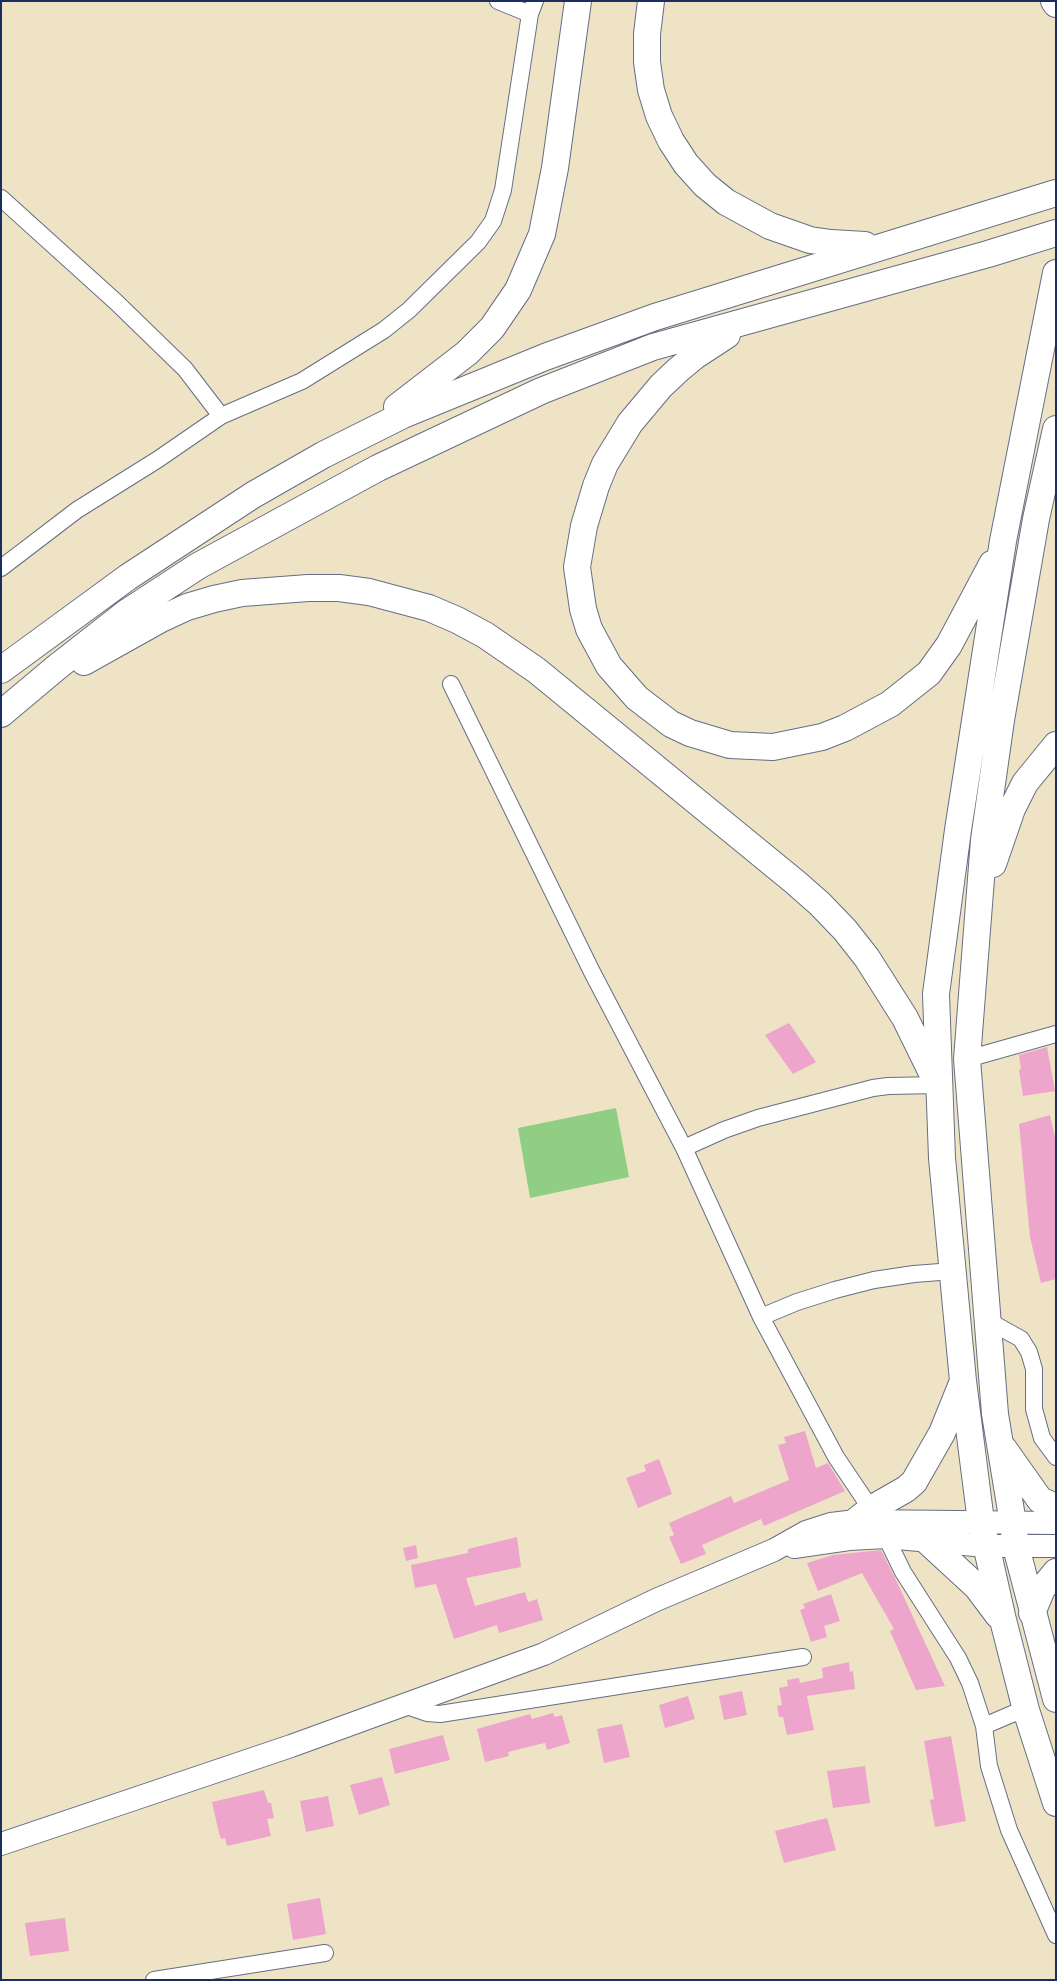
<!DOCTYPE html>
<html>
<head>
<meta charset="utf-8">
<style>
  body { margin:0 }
  #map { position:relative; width:1057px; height:1981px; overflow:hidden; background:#efe3c5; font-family:Dekko,sans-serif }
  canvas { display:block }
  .frame { position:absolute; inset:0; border:2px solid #1b2f5e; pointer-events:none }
</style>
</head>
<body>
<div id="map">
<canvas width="1057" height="1981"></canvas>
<div class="frame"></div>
</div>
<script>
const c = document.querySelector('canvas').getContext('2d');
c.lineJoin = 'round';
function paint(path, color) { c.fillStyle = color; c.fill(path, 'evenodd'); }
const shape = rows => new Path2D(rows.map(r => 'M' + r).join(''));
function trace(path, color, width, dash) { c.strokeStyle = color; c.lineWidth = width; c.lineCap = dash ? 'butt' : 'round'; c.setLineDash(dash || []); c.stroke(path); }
const green = shape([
  [616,1108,629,1177,530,1198,518,1128]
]);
const building = shape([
  [789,1023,816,1062,793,1074,765,1035],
  [1047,1047,1055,1091,1023,1096,1019,1070,1021,1069,1019,1055],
  [1050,1115,1056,1142,1056,1279,1041,1283,1030,1237,1019,1124],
  [805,1431,816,1468,828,1463,845,1491,764,1526,761,1519,702,1545,706,1554,681,1564,669,1537,674,1535,669,1523,731,1496,734,1503,789,1480,778,1445,786,1443,784,1437],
  [659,1459,672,1494,638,1508,626,1478,646,1471,644,1465],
  [517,1537,521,1567,466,1578,475,1606,525,1592,528,1602,537,1599,543,1620,499,1633,497,1625,454,1639,436,1584,415,1588,411,1565,468,1553,468,1549],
  [416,1545,418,1558,406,1561,403,1548],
  [881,1550,895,1578,945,1686,916,1690,890,1631,894,1629,862,1573,818,1591,807,1563,833,1555],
  [831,1594,840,1621,824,1626,827,1637,811,1642,800,1610,805,1608,803,1604],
  [849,1662,850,1672,853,1671,855,1689,807,1696,814,1730,787,1735,783,1717,779,1717,777,1706,782,1705,779,1688,788,1686,787,1680,799,1678,800,1683,823,1678,822,1668],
  [742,1691,747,1715,724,1720,719,1696],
  [688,1696,695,1719,665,1728,659,1705],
  [553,1713,555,1717,562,1715,570,1743,547,1750,545,1743,540,1744,508,1752,509,1756,485,1762,477,1729,530,1714,532,1719],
  [622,1724,630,1757,604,1763,597,1729],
  [443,1735,450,1760,395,1774,389,1749],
  [951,1736,966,1821,935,1827,930,1800,934,1799,924,1741],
  [865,1766,870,1803,833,1808,827,1771],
  [382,1777,390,1805,359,1815,350,1785],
  [264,1790,268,1803,271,1803,274,1818,267,1819,271,1836,227,1846,225,1838,221,1839,219,1833,212,1802],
  [328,1796,334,1826,306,1832,300,1801],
  [827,1818,836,1850,784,1863,775,1831],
  [320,1898,326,1934,293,1940,287,1904],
  [65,1918,69,1951,30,1956,25,1923]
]);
const minor = shape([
  [498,1,530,14],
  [1,198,116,302,185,369,221,416],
  [1,568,77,510,157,460,221,416,302,381,384,330,409,310,478,242,493,221,503,190,530,14,535,1],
  [451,684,592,972,684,1148,761,1317,836,1457,871,1509],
  [967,1059,1056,1034],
  [684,1148,724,1130,758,1118,873,1088,888,1086,939,1085],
  [761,1317,797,1302,835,1290,874,1280,914,1274,953,1271],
  [987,1320,1021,1339,1029,1352,1034,1369,1034,1409,1042,1438,1056,1457],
  [886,1537,903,1572,958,1658,970,1683,984,1726,989,1766,1009,1830,1056,1935],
  [404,1705,427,1713,440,1714,803,1657],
  [984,1726,1012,1714,1026,1710],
  [154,1980,325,1953]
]);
const secondary = shape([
  [794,1547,849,1539,886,1537,986,1546,1056,1546],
  [1,1844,291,1746,544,1654,656,1600,774,1550,806,1532,831,1524,856,1521,1056,1523]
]);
const trunk = shape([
  [651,1,647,34,647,62,651,90,659,116,671,141,686,164,705,185,726,202,770,226,810,240,831,243,865,245],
  [1054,1,1056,4],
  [1056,273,1003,541,958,830,936,994,942,1158,963,1381,981,1522,1003,1620,1026,1710,1056,1803],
  [727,335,695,356,678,370,661,386,630,423,605,464,596,486,584,526,577,567,583,609,589,629,609,666,637,698,671,724,690,733,730,745,773,747,822,737,845,728,890,704,929,673,949,645,992,564],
  [397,407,467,353,492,328,518,290,542,234,555,168,578,1],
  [1056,429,1036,519,1001,720,984,840,967,1059,995,1414,1013,1523,1016,1547,1056,1699],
  [84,662,161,619,187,607,214,599,242,593,308,588,339,588,369,592,429,608,457,620,485,635,536,670,795,882,820,904,845,930,867,958,905,1018,934,1077],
  [1,670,128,577,253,495,323,455,403,415,545,357,655,317,1056,193],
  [1,714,57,667,126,613,198,566,378,468,541,391,653,347,988,254,1056,233],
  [993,864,1012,809,1025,783,1056,745],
  [1004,1449,1040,1500,1056,1507],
  [856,1521,871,1509,906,1489,914,1482,942,1433,963,1381],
  [926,1540,977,1587,998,1615],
  [1032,1613,1042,1589,1056,1572]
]);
paint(green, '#90ce83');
paint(building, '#eda5cb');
trace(minor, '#656e82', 18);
trace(secondary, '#656e82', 24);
trace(trunk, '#656e82', 28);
trace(minor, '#fff', 16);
trace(secondary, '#fff', 22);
trace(trunk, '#fff', 26);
</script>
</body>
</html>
